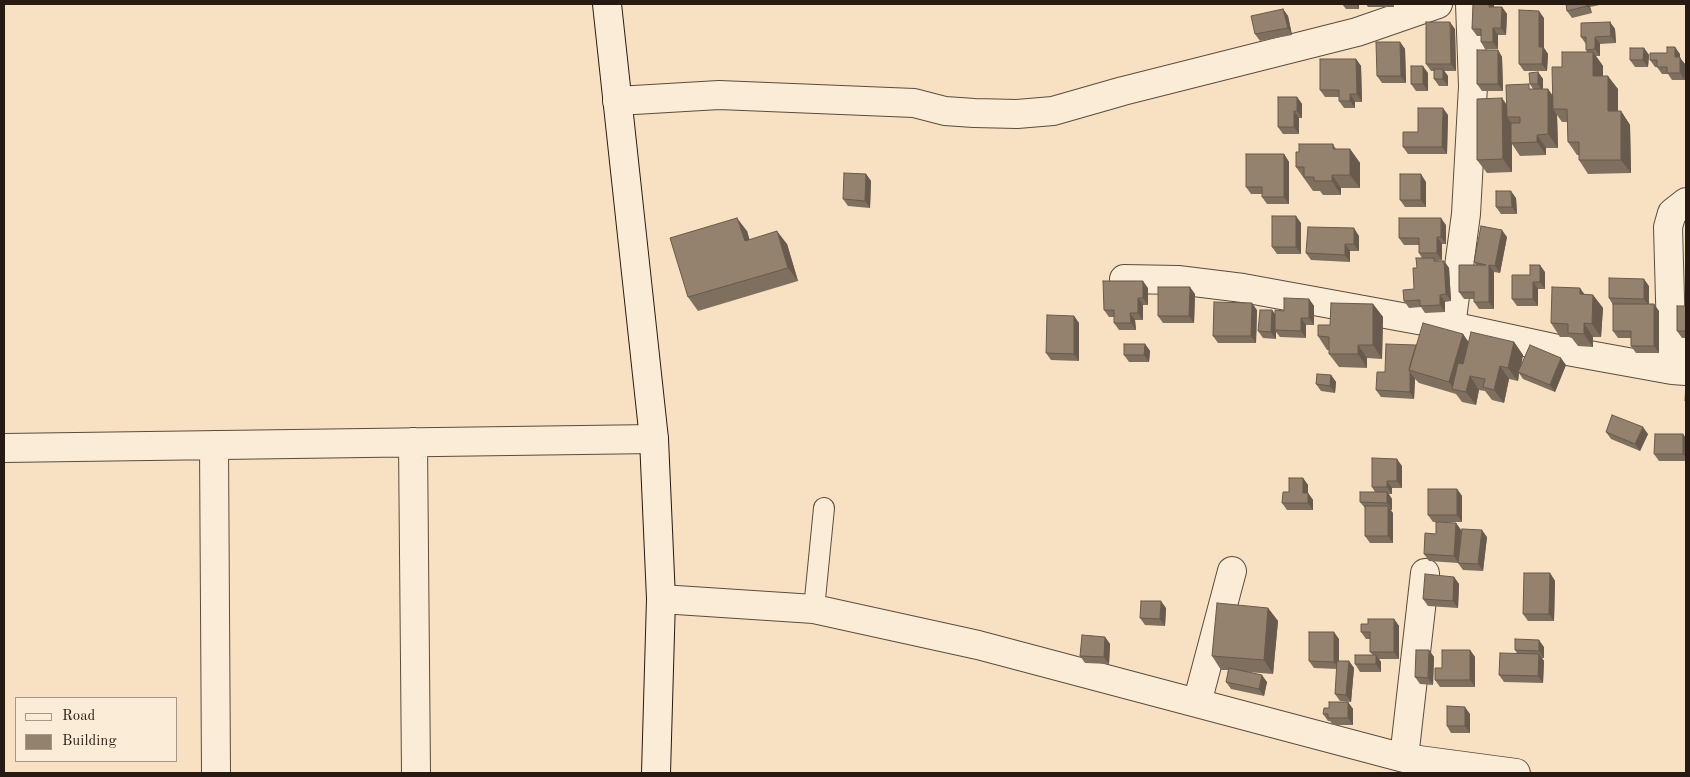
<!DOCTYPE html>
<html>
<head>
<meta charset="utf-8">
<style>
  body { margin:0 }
  #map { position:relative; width:1690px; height:777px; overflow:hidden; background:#f8e1c2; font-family:"Old Standard TT",serif }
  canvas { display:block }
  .frame { position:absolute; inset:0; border:5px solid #271a12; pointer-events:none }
  .legend { position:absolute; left:15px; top:697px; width:162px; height:65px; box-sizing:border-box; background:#faecd7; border:1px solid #a69888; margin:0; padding:6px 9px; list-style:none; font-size:15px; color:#271a12 }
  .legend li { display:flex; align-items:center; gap:10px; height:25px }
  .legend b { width:25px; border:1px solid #a69888 }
</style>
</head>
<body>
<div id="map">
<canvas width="1690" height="777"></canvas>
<div class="frame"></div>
<ul class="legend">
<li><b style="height:6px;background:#faecd7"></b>Road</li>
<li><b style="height:14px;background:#94816e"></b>Building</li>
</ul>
</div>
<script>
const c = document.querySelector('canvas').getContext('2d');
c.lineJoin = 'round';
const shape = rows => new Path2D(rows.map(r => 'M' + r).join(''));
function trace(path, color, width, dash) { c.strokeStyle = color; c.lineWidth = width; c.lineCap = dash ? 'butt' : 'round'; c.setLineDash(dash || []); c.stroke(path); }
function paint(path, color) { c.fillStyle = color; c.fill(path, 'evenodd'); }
const lane = shape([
  [814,609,824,508]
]);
const street = shape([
  [617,101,719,95,914,103,945,111,974,113,1017,114,1053,111,1123,91,1357,32,1438,4],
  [1124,279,1178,280,1243,288,1451,326,1567,351,1672,370,1686,371],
  [1451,326,1466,214,1473,86,1470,4],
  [1672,370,1668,227,1672,213,1686,202],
  [413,442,416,773],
  [214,445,216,773],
  [4,448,654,439],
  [661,599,814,609,978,645,1404,758,1516,773],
  [1197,703,1232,571],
  [1404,758,1425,573]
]);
const secondary = shape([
  [607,4,654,439,661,599,656,773]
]);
const wall = shape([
  [1342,4,1359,4,1359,9,1346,9],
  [1366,4,1394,4,1394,7,1368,7],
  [1473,4,1494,4,1494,7,1502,7,1507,14,1506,35,1498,35,1498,49,1485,49,1481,42,1481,36,1477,36,1472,29],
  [1566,4,1604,4,1590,7,1592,13,1572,18,1567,11],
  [1283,9,1288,16,1292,35,1260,41,1255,34],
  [1544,18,1544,48,1548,54,1547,71,1524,71,1519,64],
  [1610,22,1615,29,1616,43,1600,44,1600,56,1596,56,1603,66,1603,76,1618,89,1618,111,1621,111,1630,125,1631,173,1588,174,1579,160,1579,155,1577,155,1568,142,1567,122,1562,122,1557,115,1558,148,1546,148,1546,155,1520,156,1512,144,1512,172,1487,173,1477,160,1507,105,1533,89,1530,84,1538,72,1543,79,1543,89,1548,89,1552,95,1562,67,1587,52,1586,50,1586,44,1581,37],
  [1455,29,1456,71,1444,71,1448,76,1448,86,1439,86,1434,79,1434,71,1431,71,1426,64],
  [1400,42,1405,49,1406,83,1382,83,1377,76],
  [1644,48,1649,55,1648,67,1635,67,1630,60],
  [1498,50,1502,57,1503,91,1482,91,1477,84],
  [1680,54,1680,58,1685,64,1685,80,1672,80,1668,74,1662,74,1657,67,1655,67,1650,60],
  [1356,59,1361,66,1362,102,1355,102,1355,108,1344,108,1339,101,1339,97,1325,97,1320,90],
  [1428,73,1428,91,1416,91,1411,84],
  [1297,97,1302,104,1302,118,1299,118,1299,134,1283,134,1278,127],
  [1448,115,1447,154,1408,154,1403,147,1418,132],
  [1333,144,1336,149,1350,149,1360,163,1360,188,1341,188,1341,195,1323,195,1320,191,1313,191,1296,167,1299,152],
  [1284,154,1289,162,1289,204,1267,204,1262,197,1262,194,1251,194,1246,187],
  [866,174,871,181,870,208,848,206,843,199],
  [1426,182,1426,207,1405,207,1400,200],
  [1516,198,1517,214,1501,214,1496,207],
  [1301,223,1301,254,1277,254,1272,247],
  [1446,225,1446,244,1442,244,1442,260,1435,260,1444,261,1449,268,1451,301,1445,302,1445,312,1425,313,1421,307,1409,308,1404,301,1414,289,1417,268,1422,258,1419,253,1419,245,1404,245,1399,238],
  [747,231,749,239,787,244,798,281,698,311,688,297],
  [1359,236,1359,251,1350,251,1350,262,1311,260,1306,253],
  [1507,237,1500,273,1494,272,1494,309,1479,309,1474,302,1474,299,1464,299,1459,292,1476,265,1474,262],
  [1545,272,1545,289,1538,289,1538,306,1517,306,1512,299,1530,275],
  [1649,286,1649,304,1659,311,1659,353,1636,353,1631,346,1631,338,1618,338,1613,331,1613,305,1609,298],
  [1148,288,1148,305,1143,305,1143,320,1135,320,1136,330,1119,330,1114,323,1114,317,1109,317,1104,310],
  [1195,294,1194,323,1163,323,1158,316],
  [1585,294,1593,295,1603,308,1601,337,1593,337,1593,347,1578,346,1571,337,1560,337,1551,323],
  [1309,299,1314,306,1314,325,1306,325,1306,338,1280,337,1276,332,1276,339,1263,338,1258,331,1272,310,1275,314],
  [1373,304,1383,317,1382,359,1367,358,1367,368,1339,367,1329,354,1329,350,1327,350,1318,336,1330,325],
  [1686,306,1686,338,1682,338,1677,331],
  [1257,310,1256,343,1218,343,1213,336],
  [1074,316,1079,323,1079,361,1051,360,1046,353],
  [1463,334,1468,342,1514,342,1523,355,1521,365,1566,365,1555,392,1523,379,1519,373,1518,381,1509,379,1504,403,1492,400,1485,391,1479,390,1476,405,1462,402,1456,394,1419,383,1415,379,1414,399,1381,397,1376,390,1385,372,1416,345],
  [1145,344,1150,351,1149,362,1129,362,1124,355],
  [1331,375,1336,382,1335,393,1321,391,1316,384],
  [1606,432,1648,434,1640,451,1611,439],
  [1686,438,1686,461,1659,461,1654,454],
  [1402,466,1402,488,1392,488,1392,494,1389,494,1392,499,1392,510,1390,510,1393,513,1393,543,1370,543,1365,536,1365,508,1360,502,1375,492,1372,487],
  [1303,478,1308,485,1308,493,1313,500,1313,510,1287,510,1282,503,1289,492],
  [1457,489,1462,496,1462,522,1433,522,1428,515],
  [1456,523,1461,530,1487,537,1483,571,1463,570,1458,563,1429,561,1424,554,1436,534],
  [1550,573,1555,581,1554,621,1528,621,1523,614],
  [1454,577,1459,584,1458,608,1428,606,1423,599],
  [1166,608,1165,626,1145,625,1140,618],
  [1268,608,1278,621,1273,674,1247,672,1267,682,1264,696,1231,689,1226,682,1228,670,1221,670,1212,656],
  [1394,619,1399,626,1399,659,1379,659,1381,662,1381,672,1360,672,1355,664,1373,655,1370,652,1370,639,1366,639,1361,632,1368,624],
  [1105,637,1110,644,1109,664,1085,663,1080,656],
  [1339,639,1339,661,1349,661,1354,668,1351,702,1340,701,1335,694,1337,669,1314,668,1309,661],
  [1544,647,1544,658,1542,658,1544,661,1543,683,1504,682,1499,675,1517,653,1515,650],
  [1429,650,1434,657,1433,685,1420,684,1415,677],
  [1470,650,1475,657,1475,687,1440,687,1435,680,1442,668],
  [1348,702,1353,709,1353,725,1333,725,1330,721,1328,721,1323,714,1329,708],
  [1470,714,1470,733,1451,733,1447,726]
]);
const shadedWall = shape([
  [1356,4,1359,4,1359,9],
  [1489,4,1494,4,1494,14,1489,7],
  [1586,4,1588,4,1590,7,1592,13,1587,6],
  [1502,7,1507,14,1506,35,1501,28],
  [1283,9,1288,16,1292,35,1288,28],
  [1539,11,1544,18,1544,48,1548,54,1547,71,1542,64,1539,47],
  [1450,22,1455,29,1456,71,1451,64],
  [1610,22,1615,29,1616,43,1611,36],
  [1493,28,1498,35,1498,49,1493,42],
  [1595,37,1600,44,1600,56,1595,49],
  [1400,42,1405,49,1406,83,1401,76],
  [1675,47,1680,54,1680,58,1685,64,1685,80,1680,73,1675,57],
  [1644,48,1649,55,1648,67,1643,60],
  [1498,50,1502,57,1503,91,1498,84],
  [1593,52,1603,66,1603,89,1593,76],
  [1356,59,1361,66,1362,102,1357,94],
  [1423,66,1428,73,1428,91,1423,84],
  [1443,69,1448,76,1448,86,1443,79],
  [1538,72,1543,79,1543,91,1538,84],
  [1608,76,1618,89,1618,125,1608,111],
  [1548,89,1557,102,1553,109,1557,115,1558,148,1548,134],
  [1350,94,1355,102,1355,108,1350,101],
  [1297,97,1302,104,1302,118,1297,111],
  [1502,98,1512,112,1507,117,1512,124,1511,143,1512,144,1512,172,1503,159],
  [1443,108,1448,115,1447,154,1442,147],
  [1294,111,1299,118,1299,134,1294,127],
  [1621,111,1630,125,1631,173,1621,160],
  [1537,135,1546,148,1546,155,1537,142],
  [1350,149,1360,163,1360,188,1350,175],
  [1284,154,1289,162,1289,204,1284,197],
  [866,174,871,181,870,208,865,201],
  [1421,174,1426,182,1426,207,1421,200],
  [1332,175,1341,188,1341,195,1332,181],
  [1511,191,1516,198,1517,214,1512,207],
  [1296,216,1301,223,1301,254,1296,247],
  [737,218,747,231,754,254,745,241],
  [1441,218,1446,225,1446,244,1441,237],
  [1354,228,1359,236,1359,251,1354,244],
  [1502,230,1507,237,1500,273,1495,266],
  [777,231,787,244,798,281,788,268],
  [1437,237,1442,244,1442,260,1437,253],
  [1345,244,1350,251,1350,262,1345,255],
  [1444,261,1449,268,1451,301,1446,294],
  [1489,265,1494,272,1494,309,1489,302],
  [1540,265,1545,272,1545,289,1540,282],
  [1644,279,1649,286,1649,306,1644,299],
  [1143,281,1148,288,1148,305,1143,298],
  [1533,282,1538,289,1538,306,1533,299],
  [1190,287,1195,294,1194,323,1189,316],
  [1580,288,1590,302,1580,294],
  [1440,295,1445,302,1445,312,1440,305],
  [1593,295,1603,308,1601,337,1592,324],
  [1138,298,1143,305,1143,320,1138,313],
  [1309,299,1314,306,1314,325,1309,318],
  [1252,303,1257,310,1256,343,1251,336],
  [1373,304,1383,317,1382,359,1373,345],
  [1654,304,1659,311,1659,353,1654,346],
  [1272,310,1277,317,1275,330,1276,332,1276,339,1271,332],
  [1130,313,1135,320,1136,330,1131,323],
  [1074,316,1079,323,1079,361,1074,354],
  [1301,318,1306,325,1306,338,1301,331],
  [1584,323,1593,337,1593,347,1584,334],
  [1463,334,1472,347,1454,389,1449,382],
  [1514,342,1523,355,1520,372,1518,372,1519,373,1518,381,1508,368],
  [1145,344,1150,351,1149,362,1144,355],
  [1358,345,1367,358,1367,368,1358,354],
  [1561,358,1566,365,1555,392,1550,385],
  [1500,366,1509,379,1504,403,1494,390],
  [1410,372,1415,379,1414,399,1410,392],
  [1331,375,1336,382,1335,393,1330,386],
  [1470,376,1479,390,1476,405,1466,392],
  [1643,427,1648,434,1640,451,1635,444],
  [1683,434,1686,438,1686,458,1683,454],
  [1397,459,1402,466,1402,488,1397,481],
  [1303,478,1308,485,1308,500,1303,493],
  [1387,481,1392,488,1392,494,1387,487],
  [1457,489,1462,496,1462,522,1457,515],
  [1387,492,1392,499,1392,510,1387,503],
  [1308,493,1313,500,1313,510,1308,503],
  [1388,506,1393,513,1393,543,1388,536],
  [1456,523,1461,530,1459,563,1454,556],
  [1482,530,1487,537,1483,571,1478,564],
  [1550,573,1555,581,1554,621,1549,614],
  [1454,577,1459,584,1458,608,1453,601],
  [1161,601,1166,608,1165,626,1160,619],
  [1268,608,1278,621,1273,674,1264,660],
  [1394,619,1399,626,1399,659,1394,652],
  [1334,632,1339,639,1339,669,1334,662],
  [1105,637,1110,644,1109,664,1104,657],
  [1539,640,1544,647,1544,658,1539,651],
  [1429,650,1434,657,1433,685,1428,678],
  [1470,650,1475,657,1475,687,1470,680],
  [1539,654,1544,661,1543,683,1538,676],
  [1376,655,1381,662,1381,672,1376,664],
  [1349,661,1354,668,1351,702,1346,695],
  [1262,675,1267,682,1264,696,1259,689],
  [1348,702,1353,709,1353,725,1348,718],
  [1465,707,1470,714,1470,733,1465,726]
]);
const building = shape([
  [1473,4,1489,4,1489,7,1502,7,1501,28,1493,28,1493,42,1481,42,1481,29,1472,29,1473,4],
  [1566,4,1586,4,1587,6,1567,11,1566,4],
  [1283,9,1288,28,1255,34,1251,16,1283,9],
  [1519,10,1539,11,1539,47,1543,47,1542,64,1519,64,1519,10],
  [1426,22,1450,22,1451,64,1426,64,1426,22],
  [1610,22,1611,36,1595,37,1595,49,1586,50,1586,37,1581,37,1581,23,1610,22],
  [1376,42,1400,42,1401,76,1377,76,1376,42],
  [1667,47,1675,47,1675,57,1680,57,1680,73,1667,73,1667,67,1657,67,1657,60,1650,60,1650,53,1667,53,1667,47],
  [1630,48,1644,48,1643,60,1630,60,1630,48],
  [1477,50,1498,50,1498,84,1477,84,1477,50],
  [1562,52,1593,52,1593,76,1608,76,1608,111,1621,111,1621,160,1579,160,1579,142,1568,142,1567,109,1553,109,1552,67,1562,67,1562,52],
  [1320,59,1356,59,1357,94,1350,94,1350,101,1339,101,1339,90,1320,90,1320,59],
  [1411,66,1423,66,1423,84,1411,84,1411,66],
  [1434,69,1443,69,1443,79,1434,79,1434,69],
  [1538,72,1538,84,1530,84,1529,73,1538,72],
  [1529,84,1529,89,1548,89,1548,134,1537,135,1537,142,1511,143,1511,123,1520,123,1520,117,1507,117,1506,85,1529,84],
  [1278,97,1297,97,1297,111,1294,111,1294,127,1278,127,1278,97],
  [1502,98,1503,159,1477,160,1477,99,1502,98],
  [1418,108,1443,108,1442,147,1403,147,1403,132,1418,132,1418,108],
  [1299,144,1333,144,1333,149,1350,149,1350,175,1332,175,1332,181,1314,181,1314,177,1304,177,1304,167,1296,167,1296,152,1299,152,1299,144],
  [1246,154,1284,154,1284,197,1262,197,1262,187,1246,187,1246,154],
  [844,173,866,174,865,201,843,199,844,173],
  [1400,174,1421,174,1421,200,1400,200,1400,174],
  [1496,191,1511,191,1512,207,1496,207,1496,191],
  [1272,216,1296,216,1296,247,1272,247,1272,216],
  [737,218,745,241,777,231,788,268,688,297,670,238,737,218],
  [1399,218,1441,218,1441,237,1437,237,1437,253,1419,253,1419,238,1399,238,1399,218],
  [1481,226,1502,230,1495,266,1489,265,1489,302,1474,302,1474,292,1459,292,1459,265,1486,265,1474,262,1481,226],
  [1308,227,1354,228,1354,244,1345,244,1345,255,1306,253,1308,227],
  [1416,258,1434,258,1434,261,1444,261,1446,294,1440,295,1440,305,1420,306,1420,300,1404,301,1403,290,1414,289,1413,268,1417,268,1416,258],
  [1530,265,1540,265,1540,282,1533,282,1533,299,1512,299,1512,275,1530,275,1530,265],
  [1609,278,1644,279,1644,299,1609,298,1609,278],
  [1103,281,1143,281,1143,298,1138,298,1138,313,1130,313,1131,323,1114,323,1114,310,1104,310,1103,281],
  [1158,287,1190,287,1189,316,1158,316,1158,287],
  [1552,287,1580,288,1580,294,1593,295,1592,324,1584,323,1584,334,1568,333,1568,324,1551,323,1552,287],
  [1284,298,1309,299,1309,318,1301,318,1301,331,1275,330,1275,310,1284,311,1284,298],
  [1214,302,1252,303,1251,336,1213,336,1214,302],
  [1331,303,1373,304,1373,345,1358,345,1358,354,1329,354,1329,337,1318,336,1318,325,1330,325,1331,303],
  [1613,304,1654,304,1654,346,1631,346,1631,331,1613,331,1613,304],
  [1677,306,1686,306,1686,331,1677,331,1677,306],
  [1260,310,1272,310,1271,332,1258,331,1260,310],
  [1047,315,1074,316,1074,354,1046,353,1047,315],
  [1423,323,1463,334,1449,382,1409,370,1423,323],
  [1471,332,1514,342,1508,368,1500,366,1494,390,1483,387,1485,379,1470,376,1466,392,1452,389,1458,363,1463,364,1471,332],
  [1124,344,1145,344,1144,355,1124,355,1124,344],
  [1386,344,1416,345,1411,362,1409,370,1410,372,1410,392,1376,390,1377,372,1385,372,1386,344],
  [1530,345,1561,358,1550,385,1518,372,1530,345],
  [1317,374,1331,375,1330,386,1316,384,1317,374],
  [1686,382,1686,401,1685,401,1686,382],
  [1612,415,1643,427,1635,444,1606,432,1612,415],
  [1655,434,1683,434,1683,454,1654,454,1655,434],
  [1372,458,1397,459,1397,481,1387,481,1387,487,1372,487,1372,458],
  [1289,478,1303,478,1303,493,1308,493,1308,503,1282,503,1283,492,1289,492,1289,478],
  [1428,489,1457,489,1457,515,1428,515,1428,489],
  [1360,492,1387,492,1387,503,1360,502,1360,492],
  [1365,506,1388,506,1388,536,1365,536,1365,506],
  [1436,522,1456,523,1454,556,1424,554,1425,533,1436,534,1436,522],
  [1462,529,1482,530,1478,564,1458,563,1462,529],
  [1524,573,1550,573,1549,614,1523,614,1524,573],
  [1425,574,1454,577,1453,601,1423,599,1425,574],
  [1141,601,1161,601,1160,619,1140,618,1141,601],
  [1217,603,1268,608,1264,660,1212,656,1217,603],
  [1368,619,1394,619,1394,652,1370,652,1370,632,1361,632,1361,624,1368,624,1368,619],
  [1309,632,1334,632,1334,662,1309,661,1309,632],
  [1082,635,1105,637,1104,657,1080,656,1082,635],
  [1515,639,1539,640,1539,651,1515,650,1515,639],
  [1416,650,1429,650,1428,678,1415,677,1416,650],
  [1442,650,1470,650,1470,680,1435,680,1435,668,1442,668,1442,650],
  [1500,653,1539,654,1538,676,1499,675,1500,653],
  [1355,655,1376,655,1376,664,1355,664,1355,655],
  [1337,661,1349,661,1346,695,1335,694,1337,661],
  [1229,668,1262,675,1259,689,1226,682,1229,668],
  [1329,702,1348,702,1348,718,1328,718,1328,714,1323,714,1324,708,1329,708,1329,702],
  [1447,706,1465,707,1465,726,1447,726,1447,706]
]);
trace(lane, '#5b4c3e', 22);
trace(street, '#5b4c3e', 30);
trace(secondary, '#271a12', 30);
trace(lane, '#faecd7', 20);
trace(street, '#faecd7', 28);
trace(secondary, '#faecd7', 28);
paint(wall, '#7f6f5f');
paint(shadedWall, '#685a4d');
paint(building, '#94816e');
trace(building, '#685a4d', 1);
</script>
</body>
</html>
